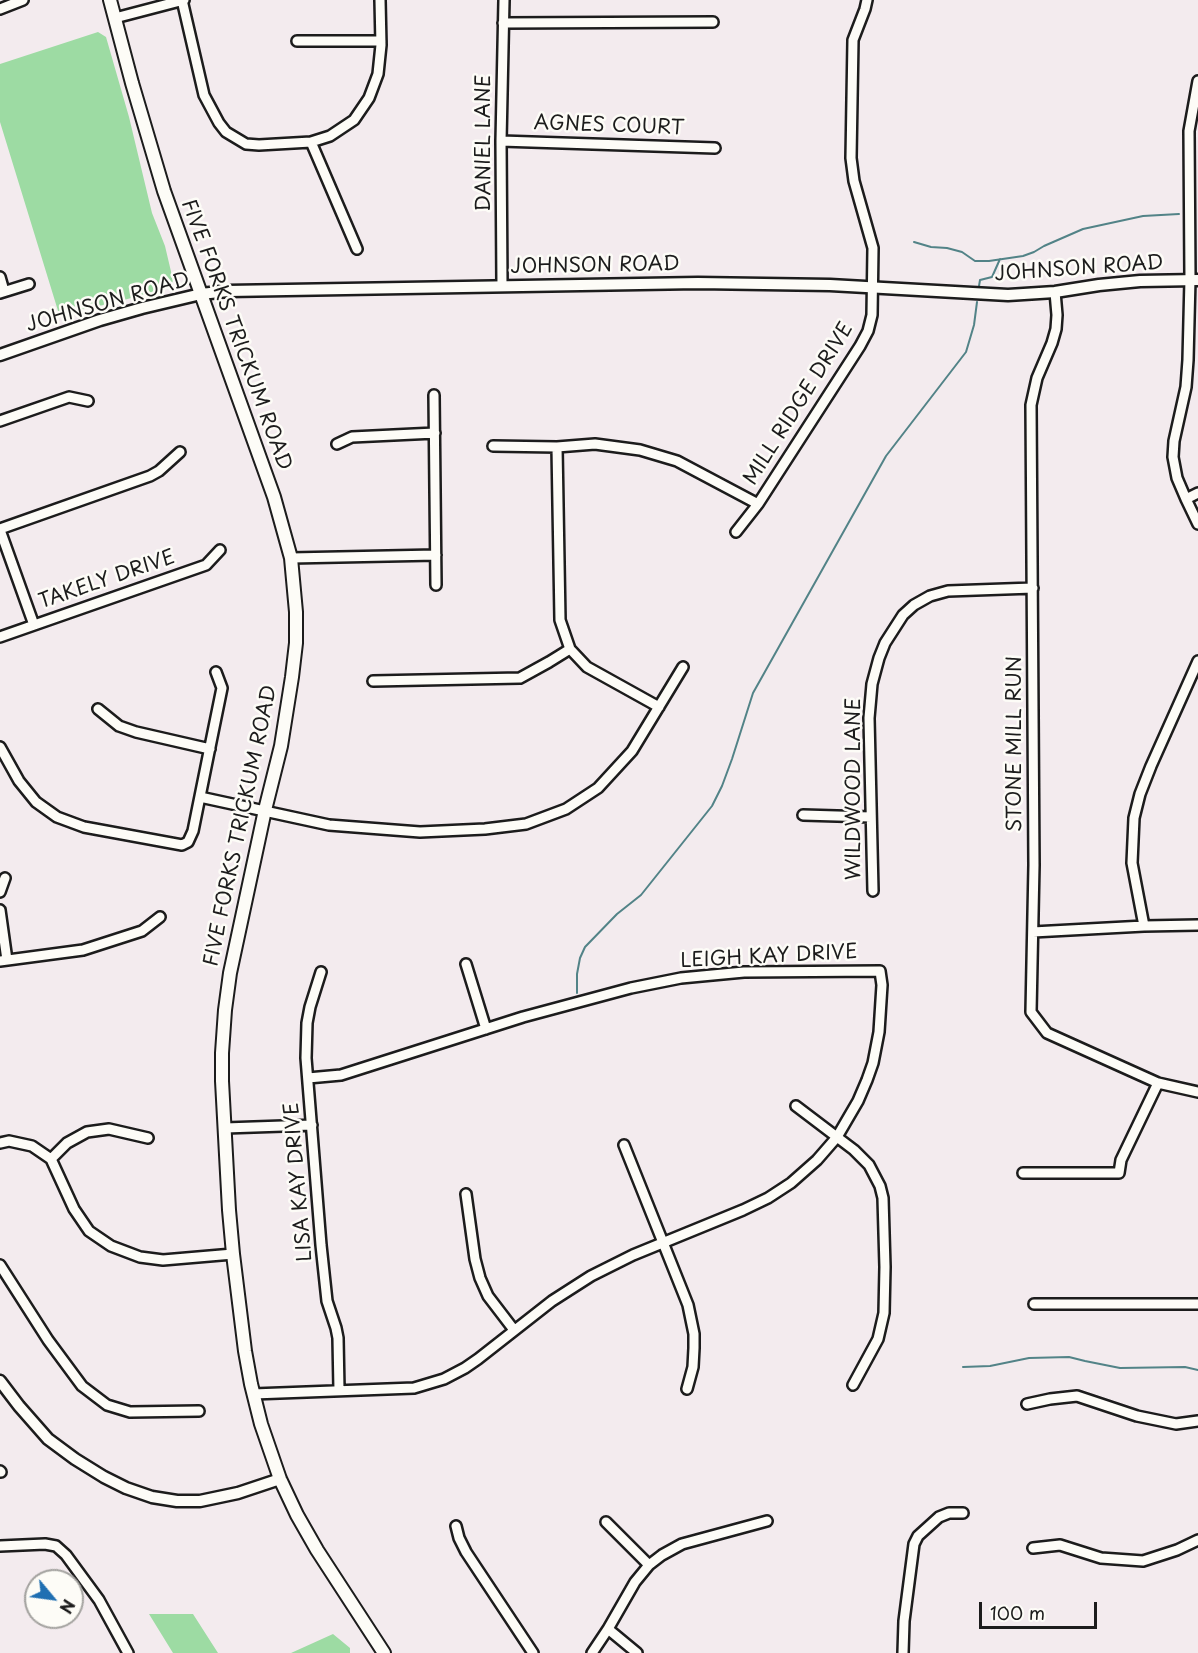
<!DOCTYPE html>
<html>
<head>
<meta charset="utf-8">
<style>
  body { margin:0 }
  #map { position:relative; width:1198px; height:1653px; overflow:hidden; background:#f3ebee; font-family:"Playpen Sans",sans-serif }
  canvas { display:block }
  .north { position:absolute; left:24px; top:1569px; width:60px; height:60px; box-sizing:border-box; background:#fdfcf7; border:2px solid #a3a29f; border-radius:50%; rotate:119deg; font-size:16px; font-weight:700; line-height:24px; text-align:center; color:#1c1c1c }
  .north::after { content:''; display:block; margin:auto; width:21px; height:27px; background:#1f6fb2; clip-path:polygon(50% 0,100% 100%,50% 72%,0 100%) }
  .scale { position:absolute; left:979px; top:1602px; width:118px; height:27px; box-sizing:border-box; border:3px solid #1c1c1c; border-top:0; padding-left:8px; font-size:18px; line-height:21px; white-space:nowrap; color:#1c1c1c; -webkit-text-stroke:4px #fdfcf7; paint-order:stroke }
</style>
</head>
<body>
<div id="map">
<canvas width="1198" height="1653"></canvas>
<div class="north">N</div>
<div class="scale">100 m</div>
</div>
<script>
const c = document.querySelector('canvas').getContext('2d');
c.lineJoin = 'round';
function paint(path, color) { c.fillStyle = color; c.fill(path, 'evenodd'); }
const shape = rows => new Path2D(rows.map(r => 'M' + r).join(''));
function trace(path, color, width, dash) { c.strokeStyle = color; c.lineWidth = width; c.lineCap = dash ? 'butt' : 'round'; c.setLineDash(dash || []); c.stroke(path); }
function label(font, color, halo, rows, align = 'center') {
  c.font = font + ' "Playpen Sans",sans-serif'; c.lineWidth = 5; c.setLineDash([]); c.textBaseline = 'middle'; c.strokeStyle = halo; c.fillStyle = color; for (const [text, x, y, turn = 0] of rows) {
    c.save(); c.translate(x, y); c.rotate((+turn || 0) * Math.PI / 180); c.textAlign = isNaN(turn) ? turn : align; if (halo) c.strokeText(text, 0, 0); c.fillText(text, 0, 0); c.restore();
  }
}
const green = shape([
  [98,32,106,37,129,117,152,213,165,246,173,280,171,287,113,303,59,314,0,122,0,64],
  [149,1614,193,1614,218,1653,173,1653],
  [333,1634,350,1648,350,1653,291,1653]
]);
const stream = shape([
  [914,242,931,247,947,248,962,252,975,261,989,261,1023,256,1034,252,1044,246,1083,229,1143,216,1179,214],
  [979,286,980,280,992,277,1000,259],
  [577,993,577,974,580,958,585,947,617,914,641,895,712,806,722,786,732,759,753,693,886,456,966,352,974,325,977,302],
  [963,1367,990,1366,1029,1358,1069,1357,1085,1361,1120,1368,1185,1367,1198,1370]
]);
const minor = shape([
  [182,0,204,95,219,123,226,132,246,144,259,145,311,142,330,136,354,120,369,98,378,74,381,45,380,0],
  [0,9,23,0],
  [115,18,184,0],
  [503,23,713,22],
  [297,41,381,41],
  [1198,81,1189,131,1190,279,1188,360,1186,387,1174,441,1173,457,1177,478,1186,499,1198,524],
  [501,141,715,148],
  [311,142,357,249],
  [0,277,4,291],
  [502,286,501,141,504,0],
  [1055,292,1057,315,1056,329,1052,343,1037,378,1031,405,1034,865,1031,1012,1047,1033,1158,1083,1198,1092],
  [0,293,29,284],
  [434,395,436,585],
  [0,421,69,397,88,401],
  [337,444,352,437,435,433],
  [493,446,557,447,595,444,640,450,677,461,758,504],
  [557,447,560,620,570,649,587,667,659,707],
  [1186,499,1198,493],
  [0,529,150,476,159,471,180,452],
  [0,530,34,625],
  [736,532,758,504,860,346,868,331,872,315,873,248,854,181,851,158,853,40,865,9,867,0],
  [291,558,436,555],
  [0,637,206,565,220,550],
  [373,681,520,678,549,662,570,649],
  [98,709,119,726,136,732,210,749],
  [0,747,19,781,36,802,57,817,84,827,182,845,188,842,193,831,212,737,222,688,216,672],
  [200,797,329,825,420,832,485,829,526,824,566,809,598,788,632,751,683,667],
  [803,815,871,817],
  [873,891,869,718,872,684,879,658,885,643,903,615,914,605,930,596,948,591,1033,588],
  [0,892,5,878],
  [0,910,7,960],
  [1144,926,1132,863,1134,818,1140,794,1151,766,1198,661],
  [1033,932,1144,926,1198,925],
  [0,961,83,950,142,931,160,917],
  [466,964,486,1029],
  [321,972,310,1007,307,1023,306,1058,321,1245,327,1301,336,1328,338,1338,339,1390],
  [796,1106,854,1150,869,1165,880,1186,883,1198,885,1267,884,1313,878,1339,853,1385],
  [225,1128,312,1125],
  [0,1143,9,1141,32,1146,51,1159,74,1209,89,1231,111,1246,140,1257,163,1260,233,1254],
  [624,1145,688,1305,694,1334,694,1348,693,1367,687,1389],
  [51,1159,67,1143,87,1132,109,1129,148,1138],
  [1023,1173,1119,1173,1121,1160,1158,1083],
  [466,1194,475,1259,480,1278,488,1296,514,1330],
  [0,1265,48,1340,82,1386,107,1405,130,1412,199,1411],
  [1034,1304,1198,1304],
  [253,1394,414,1388,444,1379,465,1368,478,1359,552,1301,591,1276,633,1255,743,1210,768,1198,791,1183,817,1160,837,1137,858,1101,867,1080,873,1063,879,1032,882,985,880,971,744,972,681,978,631,988,523,1017,341,1075,308,1078],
  [1027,1404,1050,1399,1077,1396,1137,1416,1176,1424,1198,1421],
  [0,1471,1,1472],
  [606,1522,649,1565],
  [456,1526,459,1538,466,1552,533,1653],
  [0,1546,45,1544,56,1546,66,1555,99,1600,128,1653],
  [1033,1548,1060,1545,1101,1558,1143,1561,1177,1550,1198,1540],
  [608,1629,637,1653],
  [592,1653,608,1629,635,1582,649,1565,662,1555,682,1544,767,1521],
  [903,1653,904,1621,914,1544,918,1536,939,1517,949,1513,963,1513]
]);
const tertiary = shape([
  [0,355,100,320,142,308,201,294,228,291,698,283,830,285,1008,295,1055,292,1099,285,1140,281,1198,280],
  [0,1381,19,1406,48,1439,75,1459,104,1477,126,1488,152,1497,177,1501,200,1501,238,1493,280,1479]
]);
const secondary = shape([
  [110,0,132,83,164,191,274,497,291,558,296,612,296,643,292,677,281,746,265,810,230,973,225,1010,222,1053,222,1081,229,1210,233,1254,245,1351,251,1384,261,1424,280,1479,297,1515,317,1550,384,1653]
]);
const streetNames = [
  ["AGNES COURT",609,126,2],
  ["DANIEL LANE",484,143,-90],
  ["JOHNSON ROAD",595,266,-1],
  ["JOHNSON ROAD",1079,269,-4],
  ["JOHNSON ROAD",108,303,-16],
  ["FIVE FORKS TRICKUM ROAD",236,335,70],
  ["MILL RIDGE DRIVE",799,404,-58],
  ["TAKELY DRIVE",107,580,-19],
  ["STONE MILL RUN",1015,744,-90],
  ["WILDWOOD LANE",854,789,-90],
  ["FIVE FORKS TRICKUM ROAD",241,826,-78],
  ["LEIGH KAY DRIVE",769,957,-3],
  ["LISA KAY DRIVE",299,1182,-95]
];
paint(green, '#9ddba3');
trace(stream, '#528387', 2);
trace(minor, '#1c1c1c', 14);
trace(tertiary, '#1c1c1c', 15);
trace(secondary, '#1c1c1c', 16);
trace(minor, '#fdfcf7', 9);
trace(tertiary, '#fdfcf7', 10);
trace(secondary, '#fdfcf7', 12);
label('20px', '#1c1c1c', '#fdfcf7', streetNames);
</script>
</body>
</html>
